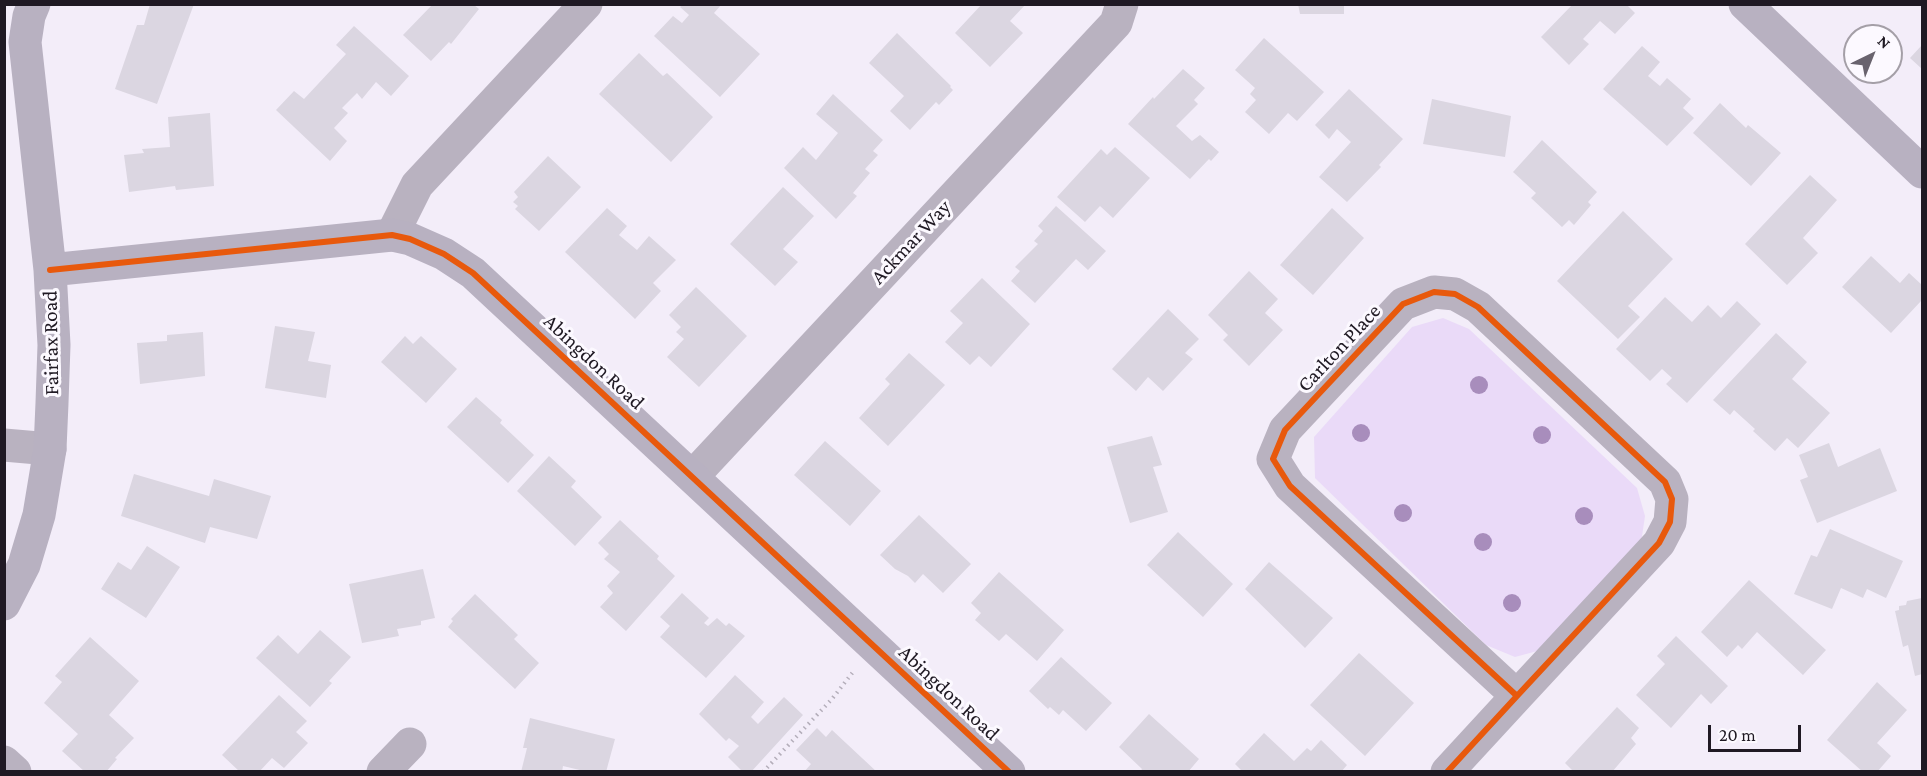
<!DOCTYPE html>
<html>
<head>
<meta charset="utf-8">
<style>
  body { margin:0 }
  #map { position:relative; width:1927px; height:776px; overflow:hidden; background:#f3edf9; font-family:"Crimson Pro",serif }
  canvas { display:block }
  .frame { position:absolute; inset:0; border:6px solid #1f1923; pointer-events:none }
  .north { position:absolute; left:1843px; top:24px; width:60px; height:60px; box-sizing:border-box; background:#fcf9ff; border:2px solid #a49fa7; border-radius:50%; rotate:43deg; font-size:16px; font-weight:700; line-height:24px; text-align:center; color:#1f1923 }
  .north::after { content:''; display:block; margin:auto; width:21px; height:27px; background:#69636e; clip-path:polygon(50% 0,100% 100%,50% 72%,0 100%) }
  .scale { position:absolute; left:1708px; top:725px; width:93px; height:27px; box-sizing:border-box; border:3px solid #1f1923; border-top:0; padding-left:8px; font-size:18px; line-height:21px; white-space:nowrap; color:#1f1923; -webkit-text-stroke:4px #fcf9ff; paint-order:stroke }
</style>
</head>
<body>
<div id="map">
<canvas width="1927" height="776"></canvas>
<div class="frame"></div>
<div class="north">N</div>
<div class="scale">20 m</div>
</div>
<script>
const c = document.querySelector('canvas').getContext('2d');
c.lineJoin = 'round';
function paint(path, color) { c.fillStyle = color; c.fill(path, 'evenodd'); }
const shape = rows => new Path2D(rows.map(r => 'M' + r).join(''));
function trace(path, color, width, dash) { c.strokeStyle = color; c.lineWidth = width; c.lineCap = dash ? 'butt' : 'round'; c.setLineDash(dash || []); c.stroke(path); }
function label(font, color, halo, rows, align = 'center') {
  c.font = font + ' "Crimson Pro",serif'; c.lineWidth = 6; c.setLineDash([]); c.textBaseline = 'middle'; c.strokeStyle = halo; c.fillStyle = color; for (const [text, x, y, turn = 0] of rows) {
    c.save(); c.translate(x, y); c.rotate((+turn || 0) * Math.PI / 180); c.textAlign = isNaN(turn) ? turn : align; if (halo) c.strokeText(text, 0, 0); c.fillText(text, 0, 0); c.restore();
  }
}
const green = shape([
  [1443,318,1469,329,1637,488,1645,516,1641,543,1541,650,1515,657,1486,645,1315,478,1314,437,1412,327]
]);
const building = shape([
  [150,4,194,4,157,104,115,89,137,25,144,25],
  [683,4,722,4,714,13,760,54,720,97,654,36,673,16,682,23,689,15,680,7],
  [982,4,1026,4,1010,21,1023,33,990,67,955,33],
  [1298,4,1344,4,1344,14,1300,14],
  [1573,4,1626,4,1635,13,1615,34,1600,21,1583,39,1589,44,1569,65,1541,37],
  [432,5,474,5,479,9,451,44,449,42,431,61,403,35],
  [354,26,409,76,391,96,376,82,362,99,357,93,342,108,348,113,334,128,347,141,330,161,276,110,294,91,304,99,346,54,336,45],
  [897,33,951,86,950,87,953,90,939,105,936,102,910,130,890,111,904,96,869,63],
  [1264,38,1324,92,1297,121,1288,113,1269,134,1245,112,1256,100,1250,94,1255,88,1235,70],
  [1922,45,1922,69,1910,58],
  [1642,46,1660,62,1648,76,1660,86,1667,78,1691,99,1683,108,1694,118,1667,146,1603,89],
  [639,53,663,76,667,73,713,117,671,162,599,94],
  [1183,69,1205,88,1194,100,1198,104,1176,126,1192,141,1200,135,1219,152,1211,161,1209,159,1190,179,1128,124,1153,97,1154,99],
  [1349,89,1403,139,1379,165,1381,167,1347,202,1319,177,1351,142,1337,129,1329,139,1315,125],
  [833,94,883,140,873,151,878,155,865,169,870,173,853,193,857,196,836,219,784,168,803,147,816,160,838,133,816,114],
  [1432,99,1511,116,1505,157,1423,144],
  [1720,103,1746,128,1748,125,1781,153,1751,186,1693,133],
  [210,113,214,186,176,190,175,186,129,192,124,155,144,153,142,149,170,147,168,117],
  [1542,140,1597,192,1588,202,1591,205,1574,225,1569,220,1562,227,1531,198,1536,193,1513,172],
  [1115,147,1150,178,1113,218,1100,206,1085,222,1057,197,1101,149,1107,155],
  [548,156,581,187,539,231,515,209,518,206,513,202,518,197,514,192],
  [1810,175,1837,200,1803,238,1818,253,1787,285,1745,244],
  [783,187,814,216,783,249,798,262,775,286,730,244],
  [1056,206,1106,251,1088,270,1076,259,1035,303,1011,281,1020,271,1015,267,1038,244,1034,241,1043,231,1038,226],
  [607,208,627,226,619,235,637,250,649,236,676,260,653,283,661,291,635,319,565,252],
  [1332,208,1364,238,1313,295,1280,265],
  [1623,211,1673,259,1628,306,1640,317,1618,339,1557,281],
  [1871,256,1900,283,1909,273,1922,285,1922,300,1891,333,1842,287],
  [1249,271,1278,299,1265,313,1283,330,1249,366,1223,340,1228,335,1208,315],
  [982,278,1030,324,991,367,979,356,970,365,945,342,963,323,950,311],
  [696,287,747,336,699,387,667,357,684,339,676,332,681,327,669,315],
  [1665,297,1692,322,1708,305,1721,318,1737,301,1761,324,1687,403,1666,384,1672,378,1662,369,1650,381,1616,349],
  [1168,309,1199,339,1185,353,1193,359,1163,391,1148,377,1136,391,1112,369],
  [275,326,315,332,308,361,331,365,326,398,265,388],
  [203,332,205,376,140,384,137,343,167,341,167,335],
  [1776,333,1807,362,1792,379,1830,413,1798,448,1787,438,1775,451,1753,431,1755,429,1734,410,1730,415,1713,400],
  [405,336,413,344,421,336,457,369,426,403,381,362],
  [909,353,945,385,888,446,859,418,890,384,885,379],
  [476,397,502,420,500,423,534,455,508,483,447,427],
  [1152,436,1162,465,1153,467,1168,512,1130,523,1107,447],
  [825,441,881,491,850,526,794,475],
  [1829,443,1838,467,1880,448,1897,491,1817,523,1800,480,1808,477,1799,455],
  [549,456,576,481,571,487,602,517,575,546,517,491],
  [134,474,209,496,214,479,271,496,257,539,210,527,205,543,121,516],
  [919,515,971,564,943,593,923,574,915,583,908,576,895,569,880,555],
  [620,520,659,556,657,559,675,576,626,631,600,607,613,593,607,586,620,572,604,559,609,554,598,543],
  [1830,529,1903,561,1886,598,1867,589,1863,598,1841,588,1832,609,1794,594,1811,555,1817,557],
  [1178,532,1233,584,1203,617,1147,565],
  [147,546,180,567,146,618,101,589,118,562,131,570],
  [1269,562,1333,618,1305,648,1245,589],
  [423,569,435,618,421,621,421,625,397,629,399,636,362,643,349,584],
  [999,572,1064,630,1037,661,1006,634,999,641,975,620,981,613,971,603],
  [1749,580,1826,650,1803,675,1757,632,1742,649,1738,645,1727,657,1701,632],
  [682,593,709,618,704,623,708,626,717,618,726,626,729,623,745,636,706,678,660,637,670,626,660,617],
  [475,594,518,635,514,639,539,663,515,689,448,627,453,621,451,619],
  [1922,598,1922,674,1915,676,1908,645,1903,647,1895,611,1899,610,1899,606,1906,605,1907,601],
  [320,630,351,657,329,681,332,683,310,707,256,658,278,635,298,654],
  [1676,636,1728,686,1711,704,1701,694,1671,728,1636,695,1665,664,1657,656],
  [90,637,139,681,109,715,134,738,115,758,117,759,106,772,85,772,62,751,78,734,44,703,62,682,55,676],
  [1359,653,1414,703,1365,756,1310,705],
  [1061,657,1112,703,1086,731,1063,710,1059,715,1050,707,1048,709,1029,691],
  [735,675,764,702,751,717,758,724,784,697,803,715,751,772,743,772,728,757,739,746,729,738,726,741,699,714],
  [1877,682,1907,710,1877,743,1891,756,1877,772,1863,772,1827,740],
  [279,695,307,721,296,732,308,743,284,768,272,758,259,772,240,772,222,755],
  [1617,707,1639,728,1631,738,1636,744,1612,772,1574,772,1565,763],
  [1149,714,1199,759,1188,772,1140,772,1142,769,1119,747],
  [530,718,615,739,606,772,588,772,563,766,562,772,521,772,527,748,523,748],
  [817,728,826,737,832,730,877,772,804,772,811,764,796,750],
  [1264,733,1294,761,1307,748,1311,751,1321,740,1347,765,1341,772,1243,772,1235,764]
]);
const path = shape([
  [763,772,832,699,853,672]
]);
const street = shape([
  [392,235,417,185,586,4],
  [4,445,50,449],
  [693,476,1116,23,1122,4],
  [4,762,15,772],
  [383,772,410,744],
  [1447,772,1517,696,1659,543,1670,522,1672,499,1665,482,1478,307,1455,294,1434,292,1403,304,1285,430,1273,459,1290,486,1517,696]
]);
const secondary = shape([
  [1745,4,1922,172],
  [50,270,392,235,410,239,444,254,473,273,1009,772],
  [4,604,24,565,39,515,50,449,52,403,54,345,50,270,25,42,29,16,34,4]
]);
const cycleway = shape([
  [50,270,392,235,410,239,444,254,473,273,1009,772],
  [1447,772,1517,696,1659,543,1670,522,1672,499,1665,482,1478,307,1455,294,1434,292,1403,304,1285,430,1273,459,1290,486,1517,696]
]);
const trees = [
  [1479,385],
  [1361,433],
  [1542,435],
  [1403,513],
  [1584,516],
  [1483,542],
  [1512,603]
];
const streetNames = [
  ["Ackmar Way",911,242,-47],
  ["Fairfax Road",51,343,-91],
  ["Carlton Place",1339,348,-47],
  ["Abingdon Road",594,362,43],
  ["Abingdon Road",949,693,43]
];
paint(green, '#eadaf8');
paint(building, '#dbd6e1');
trace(path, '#b4aeba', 4, [1.5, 4.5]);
trace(street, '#b9b2c0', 33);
trace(secondary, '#b8b1c1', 33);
trace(cycleway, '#e8590c', 6);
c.fillStyle = '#a88dbc';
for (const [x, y] of trees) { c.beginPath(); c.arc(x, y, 9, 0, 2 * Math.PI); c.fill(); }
label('21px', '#1f1923', '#fcf9ff', streetNames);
</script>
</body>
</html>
